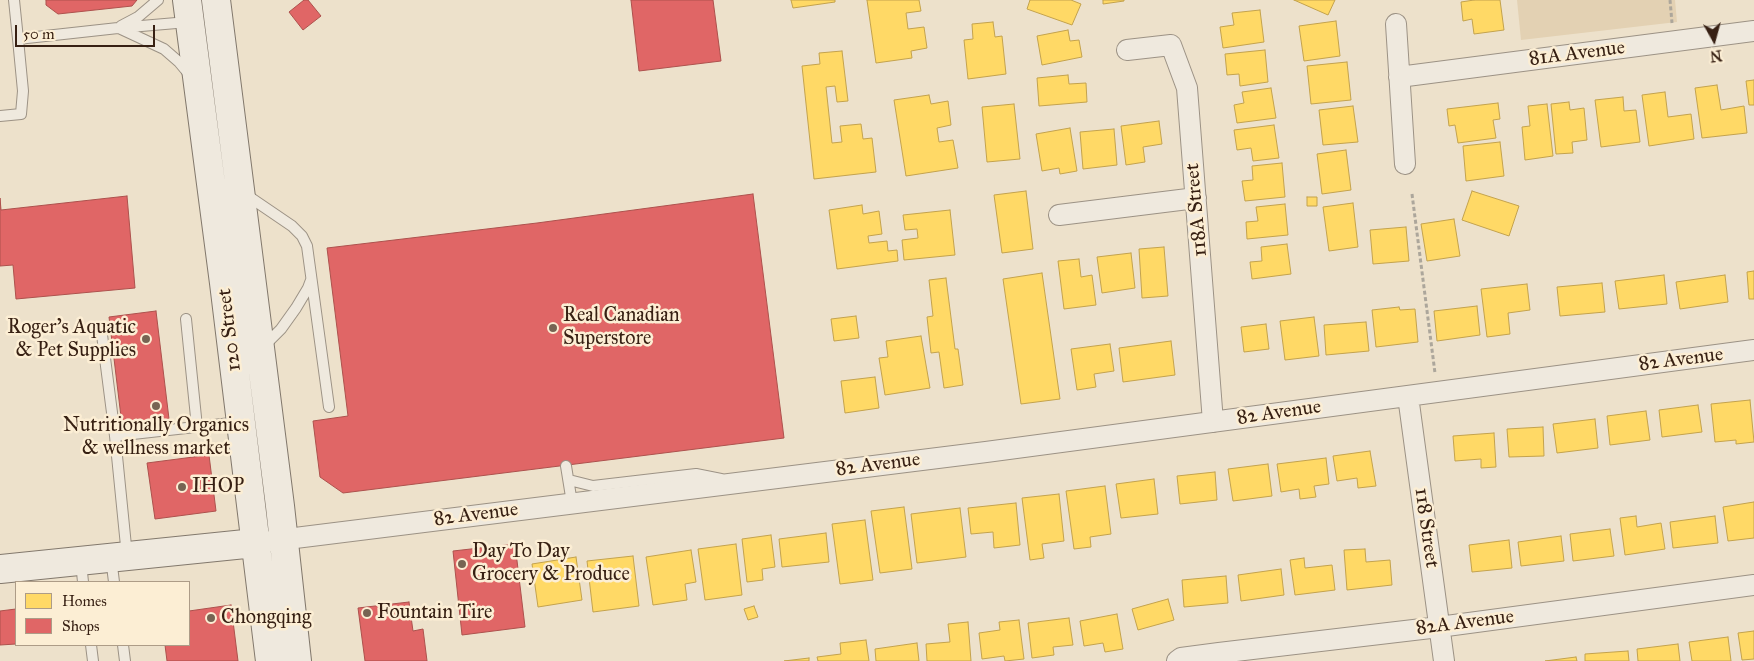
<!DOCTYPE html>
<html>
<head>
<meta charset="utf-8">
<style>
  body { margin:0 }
  #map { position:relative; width:1754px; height:661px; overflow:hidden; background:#ede1cb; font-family:"IM FELL Great Primer",serif }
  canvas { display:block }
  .legend { position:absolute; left:15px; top:581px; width:175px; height:65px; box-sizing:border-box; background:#fceed4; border:1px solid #ad9c87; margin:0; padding:6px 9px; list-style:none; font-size:15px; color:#372013 }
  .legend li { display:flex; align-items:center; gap:10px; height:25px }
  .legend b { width:25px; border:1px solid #ad9c87 }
  .north { position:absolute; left:1689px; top:15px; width:50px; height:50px; -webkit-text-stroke:4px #fceed4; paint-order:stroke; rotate:173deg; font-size:14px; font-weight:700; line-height:20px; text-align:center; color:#372013 }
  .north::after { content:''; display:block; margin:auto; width:18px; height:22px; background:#372013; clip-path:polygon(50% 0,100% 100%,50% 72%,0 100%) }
  .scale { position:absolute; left:15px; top:25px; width:140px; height:22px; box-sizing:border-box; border:2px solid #372013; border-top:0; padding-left:6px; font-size:15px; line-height:18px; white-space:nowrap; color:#372013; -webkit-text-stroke:4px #fceed4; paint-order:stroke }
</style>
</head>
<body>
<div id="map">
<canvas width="1754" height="661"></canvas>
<ul class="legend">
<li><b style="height:14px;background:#ffd966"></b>Homes</li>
<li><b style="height:14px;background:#e06666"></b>Shops</li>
</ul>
<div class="north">N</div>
<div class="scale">50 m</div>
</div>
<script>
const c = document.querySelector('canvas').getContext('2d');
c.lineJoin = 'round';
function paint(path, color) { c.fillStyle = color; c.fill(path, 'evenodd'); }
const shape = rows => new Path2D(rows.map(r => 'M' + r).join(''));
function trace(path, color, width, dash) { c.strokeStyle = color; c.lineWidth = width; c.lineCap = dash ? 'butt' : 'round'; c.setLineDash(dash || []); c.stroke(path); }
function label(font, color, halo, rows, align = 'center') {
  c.font = font + ' "IM FELL Great Primer",serif'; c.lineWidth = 5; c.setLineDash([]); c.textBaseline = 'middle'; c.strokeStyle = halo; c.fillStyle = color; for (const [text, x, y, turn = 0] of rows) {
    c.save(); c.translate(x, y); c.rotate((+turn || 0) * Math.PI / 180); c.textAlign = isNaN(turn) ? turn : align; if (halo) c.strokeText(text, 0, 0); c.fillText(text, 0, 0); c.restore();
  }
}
const green = shape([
  [1517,0,1675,0,1677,22,1521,40]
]);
const homes = shape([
  [791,0,835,0,835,2,793,8,791,0],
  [867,0,919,0,921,11,906,13,908,29,924,27,927,48,911,51,912,58,876,63,867,0],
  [1030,0,1071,0,1081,4,1072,25,1027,9,1030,0],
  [1103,0,1124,0,1124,1,1103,4,1103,0],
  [1294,0,1335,0,1328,15,1294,0],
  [1474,0,1500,0,1504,30,1474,34,1472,19,1463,21,1461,2,1474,0],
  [1260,10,1264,42,1223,48,1220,27,1234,25,1232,13,1260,10],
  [1336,21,1340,56,1304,61,1299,26,1336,21],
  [993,22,995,37,1002,36,1006,74,968,79,964,40,973,39,972,24,993,22],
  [1068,30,1070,41,1079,40,1082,57,1042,65,1037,36,1068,30],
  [1265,50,1268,82,1240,86,1239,74,1227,75,1225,54,1265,50],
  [842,51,848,101,837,102,835,86,826,87,832,143,842,142,840,126,861,124,863,139,872,138,876,172,814,179,802,66,820,64,819,53,842,51],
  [1347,62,1351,100,1311,104,1307,66,1347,62],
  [1068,75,1069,84,1086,83,1087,102,1039,106,1037,78,1068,75],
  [1754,80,1754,105,1749,105,1746,81,1754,80],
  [1717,85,1721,110,1744,106,1747,133,1702,138,1695,88,1717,85],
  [1271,88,1276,118,1237,123,1234,105,1244,103,1242,92,1271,88],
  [1665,92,1668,117,1691,114,1694,139,1649,146,1642,95,1665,92],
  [929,95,931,104,948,101,951,125,937,128,939,142,953,140,958,168,906,176,894,100,929,95],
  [1623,97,1624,111,1636,110,1640,142,1601,147,1595,100,1623,97],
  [1569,102,1570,110,1584,108,1587,140,1572,142,1573,153,1556,154,1551,104,1569,102],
  [1498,103,1500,119,1493,120,1496,138,1458,143,1455,125,1449,126,1447,109,1498,103],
  [1014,104,1020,159,987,162,982,107,1014,104],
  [1547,104,1553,156,1525,160,1522,127,1530,126,1528,106,1547,104],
  [1353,106,1358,142,1323,145,1319,110,1353,106],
  [1159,121,1162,144,1143,147,1145,162,1126,165,1121,126,1159,121],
  [1274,125,1279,158,1253,161,1251,148,1237,150,1234,130,1274,125],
  [1070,128,1077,171,1060,174,1059,168,1042,171,1036,134,1070,128],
  [1114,129,1117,165,1083,169,1080,132,1114,129],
  [1500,142,1504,176,1466,181,1463,146,1500,142],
  [1346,150,1351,190,1322,194,1317,154,1346,150],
  [1282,163,1285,197,1245,201,1242,181,1253,180,1252,166,1282,163],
  [1026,191,1033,249,1002,253,994,195,1026,191],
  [1472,191,1519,206,1509,236,1462,220,1472,191],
  [1307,197,1317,197,1317,206,1307,206,1307,197],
  [1353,203,1358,247,1329,251,1323,207,1353,203],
  [1285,204,1288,235,1247,239,1246,222,1258,221,1256,207,1285,204],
  [862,205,863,214,879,211,882,234,868,236,869,243,887,241,888,251,897,250,898,261,837,269,829,210,862,205],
  [950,210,955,255,904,260,902,240,918,238,917,229,905,230,903,215,950,210],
  [1454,219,1460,256,1427,261,1421,224,1454,219],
  [1406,227,1409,261,1373,264,1370,230,1406,227],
  [1287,244,1291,274,1252,279,1250,262,1262,261,1261,247,1287,244],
  [1164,247,1168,296,1142,298,1139,249,1164,247],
  [1131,253,1135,288,1102,293,1097,257,1131,253],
  [1079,259,1081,277,1092,275,1096,305,1064,309,1058,261,1079,259],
  [1754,271,1754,299,1749,299,1747,272,1754,271],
  [1042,273,1060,399,1021,404,1003,279,1042,273],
  [1664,275,1667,304,1619,309,1615,281,1664,275],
  [1725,275,1728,302,1680,309,1676,282,1725,275],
  [946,278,955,349,958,349,963,385,944,388,939,352,931,353,927,317,933,316,929,280,946,278],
  [1602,283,1605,312,1560,316,1557,287,1602,283],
  [1527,284,1530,310,1508,313,1510,334,1487,337,1481,289,1527,284],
  [1477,306,1480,335,1437,341,1434,311,1477,306],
  [1399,307,1400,310,1415,309,1418,342,1376,347,1372,310,1399,307],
  [856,316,859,338,834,341,831,319,856,316],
  [1314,317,1319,356,1285,360,1280,321,1314,317],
  [1366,322,1369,351,1326,355,1324,325,1366,322],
  [1266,324,1269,349,1244,352,1241,327,1266,324],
  [921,336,930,388,885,395,879,358,888,357,886,341,921,336],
  [1171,341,1175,375,1123,382,1119,348,1171,341],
  [1110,344,1114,371,1094,374,1096,387,1077,390,1071,349,1110,344],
  [875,377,879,408,845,413,841,381,875,377],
  [1750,400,1754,442,1736,444,1736,440,1715,442,1711,404,1750,400],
  [1698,405,1702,432,1662,437,1659,410,1698,405],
  [1646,411,1650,440,1610,445,1607,416,1646,411],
  [1595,419,1598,448,1557,453,1553,424,1595,419],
  [1543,427,1544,456,1509,457,1507,429,1543,427],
  [1494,433,1496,467,1481,468,1481,459,1455,461,1453,436,1494,433],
  [1370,451,1376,486,1358,488,1357,478,1337,481,1333,456,1370,451],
  [1326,458,1329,484,1314,486,1316,497,1300,499,1299,489,1281,492,1277,464,1326,458],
  [1268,464,1272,496,1233,501,1228,469,1268,464],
  [1215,472,1217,500,1180,504,1177,476,1215,472],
  [1154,479,1158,514,1121,518,1116,484,1154,479],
  [1105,486,1111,534,1090,537,1091,547,1074,549,1066,491,1105,486],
  [1059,494,1064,541,1042,544,1044,558,1030,560,1022,498,1059,494],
  [1754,502,1754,538,1728,541,1723,507,1754,502],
  [1016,503,1020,545,994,548,993,532,971,534,968,508,1016,503],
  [904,507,912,569,880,573,871,511,904,507],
  [960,508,966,557,917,563,911,514,960,508],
  [1636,516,1637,527,1661,523,1665,549,1625,555,1620,518,1636,516],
  [1715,516,1718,543,1673,548,1670,522,1715,516],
  [865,520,873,580,840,584,832,524,865,520],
  [1610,529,1614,556,1573,561,1570,534,1610,529],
  [826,533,829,562,782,567,779,539,826,533],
  [771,535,775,567,762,569,763,580,747,582,742,539,771,535],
  [1561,536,1564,561,1521,566,1518,542,1561,536],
  [1509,540,1512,568,1472,572,1469,545,1509,540],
  [736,544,742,595,705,600,698,549,736,544],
  [1365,549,1366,562,1390,560,1392,585,1347,590,1344,550,1365,549],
  [691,550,696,582,685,584,687,600,653,605,646,557,691,550],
  [633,556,639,606,593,612,587,561,633,556],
  [576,557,582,600,538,607,532,564,576,557],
  [1304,558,1305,568,1332,565,1335,590,1295,595,1290,560,1304,558],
  [1281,569,1284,595,1241,601,1238,575,1281,569],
  [1226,576,1228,603,1184,607,1182,580,1226,576],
  [1168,599,1174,620,1138,630,1132,609,1168,599],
  [754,606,758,617,748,620,744,609,754,606],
  [1117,614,1123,649,1105,652,1103,643,1084,646,1080,621,1117,614],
  [1069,618,1073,645,1053,647,1054,655,1032,658,1028,623,1069,618],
  [1019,620,1024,659,1005,661,1004,656,982,659,979,633,1000,630,999,622,1019,620],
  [968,622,971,661,927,661,926,644,950,642,948,624,968,622],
  [1754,631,1754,659,1742,660,1738,633,1754,631],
  [1728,637,1731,661,1692,661,1689,642,1728,637],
  [866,640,869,661,818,661,817,657,841,654,840,643,866,640],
  [917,643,919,661,876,661,875,649,917,643],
  [1678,644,1680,661,1638,661,1637,649,1678,644],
  [1628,651,1629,661,1585,661,1585,654,1628,651],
  [1576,657,1577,661,1545,661,1576,657],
  [809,658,809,661,784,661,809,658]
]);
const shops = shape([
  [46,0,137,0,132,6,58,14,46,5,46,0],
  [304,0,308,0,321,16,303,30,289,12,304,0],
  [631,0,713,0,721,61,639,71,631,0],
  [753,194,784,438,343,493,320,477,313,421,348,416,327,248,537,223,753,194],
  [127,196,135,288,16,299,13,265,0,266,0,198,1,210,127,196],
  [156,311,169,419,122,425,109,317,156,311],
  [209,455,216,511,155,519,147,463,209,455],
  [515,544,525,627,462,635,453,551,515,544],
  [409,602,413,631,423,629,427,661,365,661,358,608,409,602],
  [231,605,238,661,167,661,165,645,189,645,189,611,231,605],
  [16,609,16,644,0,645,0,611,16,609]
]);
const path = shape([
  [1670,0,1672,23],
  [1412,194,1435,373]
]);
const lane = shape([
  [14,0,18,39],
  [121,26,138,17,158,0],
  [121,29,164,49,179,62,189,74],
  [0,116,21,114,23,91,18,39,118,28,188,22],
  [245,194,292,226,302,236,307,246,329,407],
  [186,319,197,427],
  [101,327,115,436],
  [263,347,281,329,296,308,308,288,311,280],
  [566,466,572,503],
  [569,480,593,486,696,474,721,479],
  [127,556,115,436,240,422],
  [111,558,114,582],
  [81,562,83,582],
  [91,645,93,661],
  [123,645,125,661]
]);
const street = shape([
  [1396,24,1405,164],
  [1127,50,1171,45,1187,88,1213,422],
  [1399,77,1754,31],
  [1059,215,1196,198],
  [1408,396,1444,661],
  [271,541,986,452,1754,350],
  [1177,661,1181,658,1219,653,1439,627,1754,585]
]);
const secondary = shape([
  [187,0,224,283,270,661],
  [216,0,280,506,297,661],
  [0,569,255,543]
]);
const markers = [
  [553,328,5,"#776453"],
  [146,339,5,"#776453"],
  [156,406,5,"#776453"],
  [182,487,5,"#776453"],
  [462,564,5,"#776453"],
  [367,613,5,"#776453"],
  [211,618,5,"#776453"]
];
const streetNames = [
  ["81A Avenue",1577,54,-7],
  ["118A Street",1197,210,-95],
  ["120 Street",230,330,-97],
  ["82 Avenue",1681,360,-7],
  ["82 Avenue",1279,413,-8],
  ["82 Avenue",878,465,-7],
  ["82 Avenue",476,515,-7],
  ["118 Street",1426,528,82],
  ["82A Avenue",1465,623,-7]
];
const poiNames = [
  ["Real Canadian",563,316],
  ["Superstore",563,339],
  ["Roger's Aquatic",136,328,"right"],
  ["& Pet Supplies",136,351,"right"],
  ["Nutritionally Organics",156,426,"center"],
  ["& wellness market",156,449,"center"],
  ["IHOP",192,487],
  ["Day To Day",472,552],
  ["Grocery & Produce",472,575],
  ["Fountain Tire",377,613],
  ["Chongqing",221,618]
];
paint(green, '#e3d1b3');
paint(homes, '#ffd966');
trace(homes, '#c3a24d', 1);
paint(shops, '#e06666');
trace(shops, '#ad514d', 1);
trace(lane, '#9c9285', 12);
trace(street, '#9c9285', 22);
trace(secondary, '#82786c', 30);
trace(path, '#aca69b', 3, [4, 2.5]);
trace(lane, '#efe9de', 10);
trace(street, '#efe9de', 20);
trace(secondary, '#efe9de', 28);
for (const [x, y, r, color] of markers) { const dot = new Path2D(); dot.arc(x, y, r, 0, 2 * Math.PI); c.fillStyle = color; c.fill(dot); trace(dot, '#fceed4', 2); }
label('20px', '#372013', '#fceed4', streetNames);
label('20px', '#372013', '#fceed4', poiNames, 'left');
</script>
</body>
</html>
